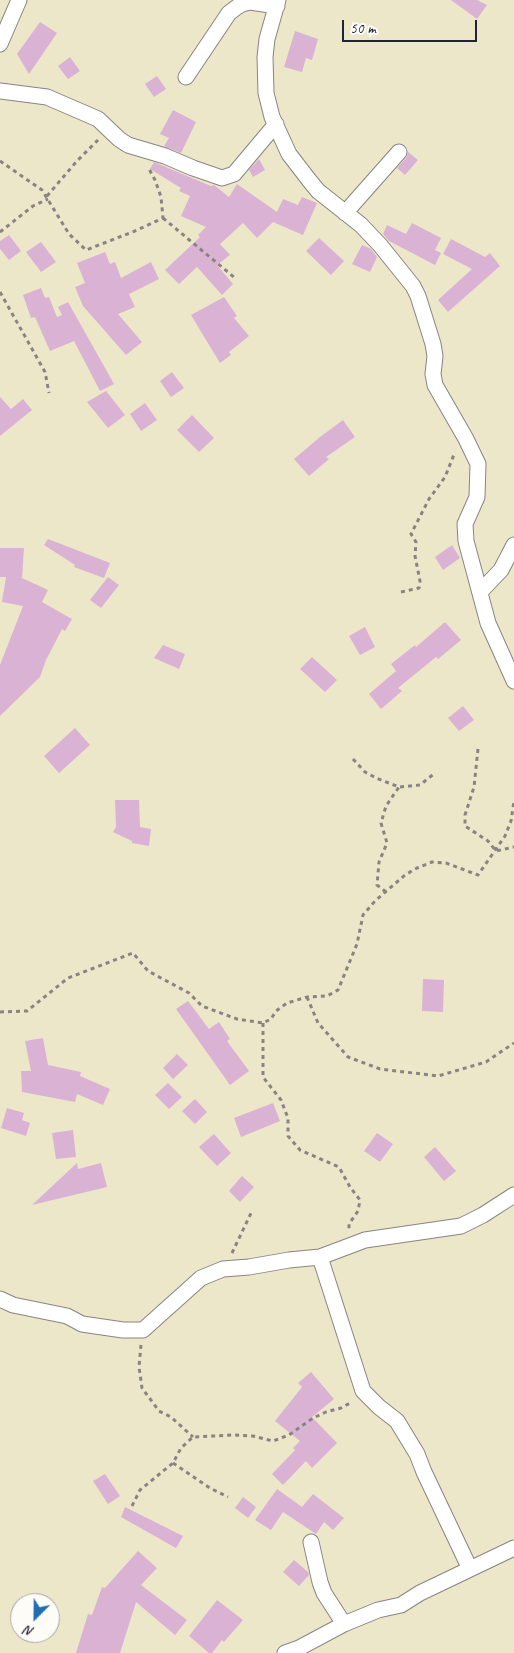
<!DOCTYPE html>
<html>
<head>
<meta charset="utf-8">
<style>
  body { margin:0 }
  #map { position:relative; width:514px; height:1653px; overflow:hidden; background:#ede7ca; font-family:Caveat,sans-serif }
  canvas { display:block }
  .north { position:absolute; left:10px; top:1593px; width:50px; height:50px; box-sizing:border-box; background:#fdfcf7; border:1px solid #a5a5ac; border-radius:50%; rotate:203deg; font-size:14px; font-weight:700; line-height:20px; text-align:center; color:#22223b }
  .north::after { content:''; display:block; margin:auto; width:18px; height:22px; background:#1f6fb2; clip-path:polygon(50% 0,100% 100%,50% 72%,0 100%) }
  .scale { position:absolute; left:342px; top:20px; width:135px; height:22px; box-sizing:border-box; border:2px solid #22223b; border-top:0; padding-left:6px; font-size:15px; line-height:18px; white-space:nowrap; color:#22223b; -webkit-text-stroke:4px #fdfcf7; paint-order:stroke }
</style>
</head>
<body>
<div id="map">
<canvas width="514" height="1653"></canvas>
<div class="north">N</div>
<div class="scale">50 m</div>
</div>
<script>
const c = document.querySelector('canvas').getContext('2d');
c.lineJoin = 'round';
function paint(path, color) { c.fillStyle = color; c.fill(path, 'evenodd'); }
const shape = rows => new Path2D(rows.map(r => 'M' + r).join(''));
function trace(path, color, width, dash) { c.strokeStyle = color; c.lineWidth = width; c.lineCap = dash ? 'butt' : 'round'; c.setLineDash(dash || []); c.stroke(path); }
const building = shape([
  [451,0,477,0,487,5,477,19],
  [40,22,57,33,29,74,17,54],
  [295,31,318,39,312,60,306,58,302,72,284,67],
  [70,57,80,71,68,79,58,66],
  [157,76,166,89,154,97,145,84],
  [173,110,196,122,181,153,164,146,169,138,160,134],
  [408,152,418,160,405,175,397,168,406,158],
  [259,159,265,170,253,177,249,170],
  [154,162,211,186,214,185,229,197,237,184,277,212,283,199,298,205,302,197,317,203,303,235,273,222,257,238,243,223,220,244,230,255,217,265,233,284,222,295,197,267,179,284,165,270,200,237,198,235,206,227,181,216,190,196,179,191,181,188,150,169],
  [412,223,441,238,435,250,441,253,435,265,389,241,383,234,387,225,406,234],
  [9,235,21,251,9,260,0,249,0,241],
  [319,238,344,261,331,275,306,251],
  [451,239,485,257,490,253,500,266,448,312,438,300,472,269,443,254],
  [41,242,56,262,41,272,26,252],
  [362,245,371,249,377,257,370,272,352,264],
  [105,252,110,264,115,262,121,278,151,262,159,279,129,294,135,307,118,314,142,342,126,355,83,306,75,287,85,283,77,263],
  [41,288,45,298,49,297,57,317,62,315,58,307,68,302,114,384,100,391,74,341,50,351,35,317,31,318,23,295],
  [224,297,237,316,234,318,249,336,229,352,231,355,220,363,191,315],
  [172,372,184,388,171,397,160,381],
  [106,391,125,415,108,428,87,402],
  [0,397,11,409,23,399,32,410,0,436],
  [145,403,157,420,141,431,130,414],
  [192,415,214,438,199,452,177,430],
  [343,420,355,437,326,457,329,459,309,476,294,459,320,437],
  [48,539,110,563,104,578,74,567,75,565,44,545],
  [452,545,460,558,443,570,435,557],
  [0,548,24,548,22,578,48,590,42,602,72,619,65,631,62,629,46,660,40,677,0,716,0,665,23,606,2,602,6,577,0,577],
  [108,577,119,585,101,608,90,600],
  [445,622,461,640,438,659,436,657,398,688,402,691,381,709,369,694,396,671,391,664,415,645,416,647],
  [365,627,375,647,360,655,349,636],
  [163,645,185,654,179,669,154,658],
  [312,657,337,680,325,692,300,669],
  [463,706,474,720,459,731,448,718],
  [75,728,90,745,59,773,44,756],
  [115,800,139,800,140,827,151,829,149,846,132,843,132,841,113,832,116,827],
  [423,979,444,980,443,1012,422,1011],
  [188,1001,209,1029,219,1022,230,1039,227,1041,249,1071,230,1085,176,1009],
  [43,1038,48,1065,81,1072,80,1076,110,1089,103,1105,77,1094,75,1102,22,1092,21,1071,31,1071,25,1041],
  [177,1054,188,1065,173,1079,163,1068],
  [168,1083,182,1097,169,1109,155,1095],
  [195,1099,207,1112,195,1124,182,1111],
  [273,1103,280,1121,241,1137,234,1118],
  [7,1108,24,1113,22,1120,30,1123,26,1136,1,1128],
  [73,1130,76,1157,56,1159,52,1133],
  [377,1133,393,1144,380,1162,364,1151],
  [214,1134,231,1153,217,1166,199,1147],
  [435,1147,456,1171,444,1181,424,1157],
  [77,1163,78,1169,101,1163,107,1187,32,1205],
  [242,1176,254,1187,240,1202,229,1191],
  [311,1372,334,1399,312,1417,337,1443,312,1468,306,1461,283,1485,272,1474,295,1450,293,1448,300,1441,275,1421,302,1387,298,1383],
  [105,1474,120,1496,108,1504,93,1481],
  [277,1489,302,1507,313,1494,344,1518,333,1530,324,1522,316,1534,283,1512,271,1530,255,1520],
  [243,1497,256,1507,248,1518,235,1508],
  [125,1507,183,1536,176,1548,121,1517],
  [138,1551,157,1568,141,1585,187,1620,175,1635,136,1602,120,1653,76,1653,88,1614,92,1615,102,1587,105,1588],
  [294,1560,308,1572,309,1575,299,1586,283,1572],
  [217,1600,243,1620,224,1642,222,1640,212,1653,209,1653,189,1636]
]);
const path = shape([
  [0,161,42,190,69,234,86,250,135,231,163,218,161,197,155,180,148,167],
  [47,196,77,161,98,140],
  [163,218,235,278],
  [0,232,33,206,48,199],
  [0,292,45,372,49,393],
  [401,592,419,588,420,581,415,556,416,542,411,534,429,499,445,477,455,452],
  [478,749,474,787,465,815,465,826,488,841,496,851,514,847],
  [353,759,365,772,376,778,399,787,420,785,435,773],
  [386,892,377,885,379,862,387,843,381,823,386,806,399,787],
  [307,997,318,1023,348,1057,380,1069,438,1076,486,1062,514,1043],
  [0,1012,27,1011,68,978,133,953,148,971,189,993,202,1006,237,1019,263,1023,271,1019,276,1011,287,1003,307,997,327,996,338,990,357,944,363,915,375,901,405,875,417,868,432,862,446,863,478,875,505,836,511,821,514,801],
  [263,1023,263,1077,281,1100,288,1118,288,1136,300,1150,339,1167,350,1187,360,1200,358,1211,349,1224,349,1230],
  [232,1253,252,1211],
  [141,1345,139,1367,142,1388,159,1411,171,1417,193,1437],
  [173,1463,210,1488,228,1497],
  [132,1506,140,1490,173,1463,181,1448,193,1437,233,1435,253,1436,273,1441,289,1435,313,1418,326,1412,341,1408,352,1402]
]);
const street = shape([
  [278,0,267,39,265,57,266,93,272,117,289,154,309,180,318,191,361,225,380,245,413,286,418,296,433,344,435,356,433,374,435,385,466,439,478,464,477,497,465,524,466,541,488,623,514,681],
  [0,44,19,0],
  [186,77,229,13,237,7,242,4,250,2,277,6],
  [0,91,47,97,98,119,119,139,128,145,165,156,193,168,222,178,234,174,276,124],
  [345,213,399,152],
  [480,592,501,570,514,545],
  [320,1257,363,1391,379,1407,397,1421,417,1454,424,1472,470,1569],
  [0,1299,13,1305,67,1316,82,1324,123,1330,143,1330,201,1278,223,1269,249,1267,289,1260,320,1257,365,1240,461,1226,483,1215,514,1195],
  [311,1542,320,1582,324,1593,344,1624],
  [285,1653,299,1648,344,1624,378,1610,401,1605,420,1593,514,1548]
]);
paint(building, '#dab2d3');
trace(street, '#888482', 17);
trace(path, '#888482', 3, [4, 4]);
trace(street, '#fff', 15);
</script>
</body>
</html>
